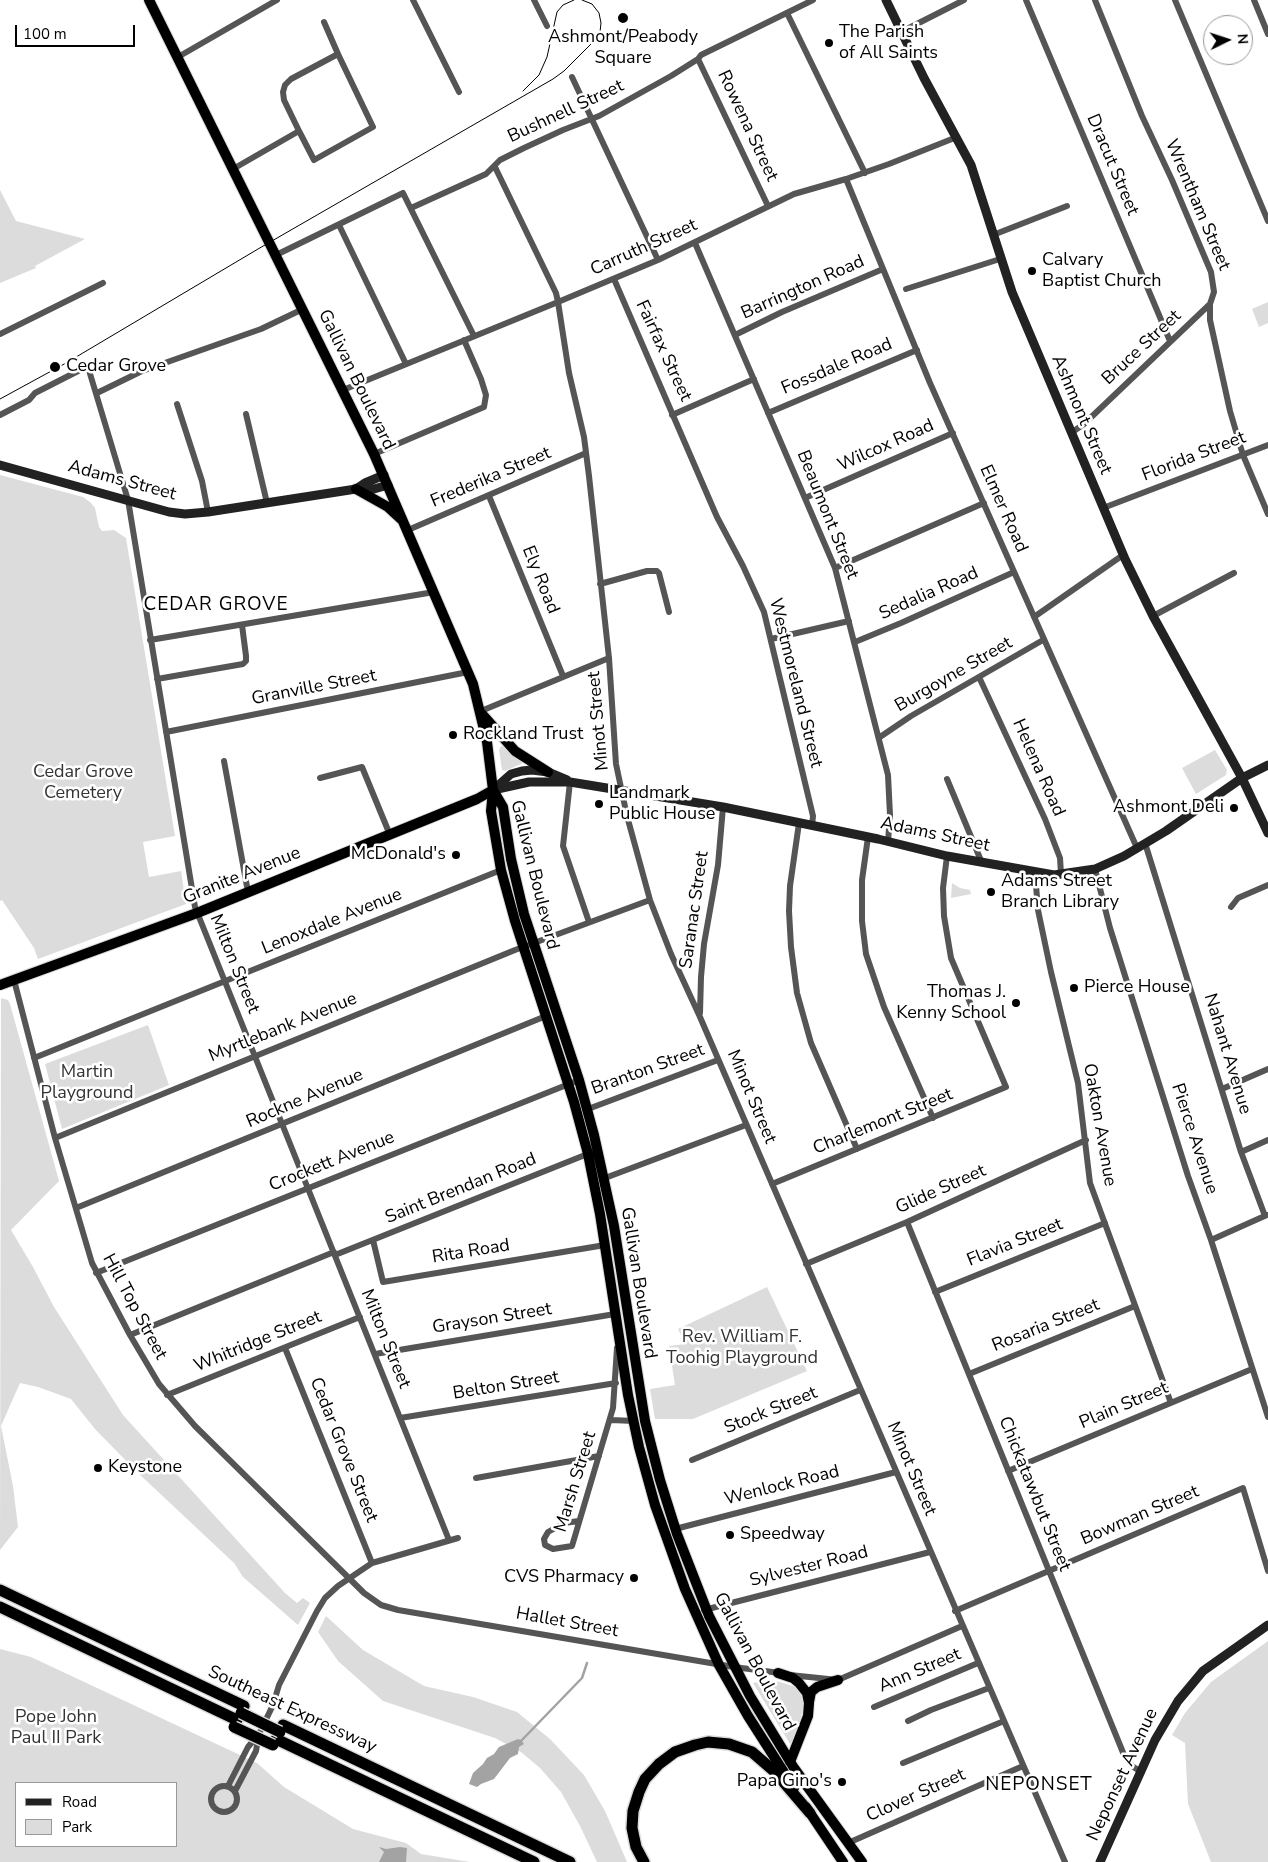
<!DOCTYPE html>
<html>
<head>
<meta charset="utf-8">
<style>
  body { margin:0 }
  #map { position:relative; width:1268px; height:1862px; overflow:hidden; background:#fff; font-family:"Nunito Sans",sans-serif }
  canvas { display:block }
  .legend { position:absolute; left:15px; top:1782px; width:162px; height:65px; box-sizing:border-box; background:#fff; border:1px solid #999; margin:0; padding:6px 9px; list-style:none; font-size:15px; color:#000 }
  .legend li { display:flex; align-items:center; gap:10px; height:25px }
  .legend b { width:25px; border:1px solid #999 }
  .north { position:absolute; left:1203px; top:15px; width:50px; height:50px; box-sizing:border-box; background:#fff; border:1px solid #999; border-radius:50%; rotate:86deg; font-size:14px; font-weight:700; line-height:20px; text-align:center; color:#000 }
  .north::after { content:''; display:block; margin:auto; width:18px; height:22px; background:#000; clip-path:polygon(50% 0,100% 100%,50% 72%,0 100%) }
  .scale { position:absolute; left:15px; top:25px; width:120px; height:22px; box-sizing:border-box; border:2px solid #000; border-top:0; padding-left:6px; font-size:15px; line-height:18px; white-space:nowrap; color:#000; -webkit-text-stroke:4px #fff; paint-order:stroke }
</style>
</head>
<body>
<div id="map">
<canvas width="1268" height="1862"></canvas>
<ul class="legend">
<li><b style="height:6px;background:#222"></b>Road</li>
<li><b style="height:14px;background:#dcdcdc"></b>Park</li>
</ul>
<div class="north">N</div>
<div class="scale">100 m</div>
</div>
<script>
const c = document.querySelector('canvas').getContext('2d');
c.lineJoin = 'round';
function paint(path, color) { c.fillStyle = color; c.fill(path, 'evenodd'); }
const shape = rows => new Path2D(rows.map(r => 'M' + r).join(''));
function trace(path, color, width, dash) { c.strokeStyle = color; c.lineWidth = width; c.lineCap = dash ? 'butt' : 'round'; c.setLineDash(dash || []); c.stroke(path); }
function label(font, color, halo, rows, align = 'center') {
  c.font = font + ' "Nunito Sans",sans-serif'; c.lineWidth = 5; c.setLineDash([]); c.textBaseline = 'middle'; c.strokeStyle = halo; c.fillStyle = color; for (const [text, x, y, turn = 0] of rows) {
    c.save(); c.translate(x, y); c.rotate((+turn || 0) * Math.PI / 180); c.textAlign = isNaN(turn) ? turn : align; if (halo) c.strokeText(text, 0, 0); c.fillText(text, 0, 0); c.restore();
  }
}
const green = shape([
  [0,190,16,221,85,239,35,266,36,268,0,283],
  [1268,302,1268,323,1259,327,1252,309],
  [0,475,83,497,90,502,95,508,99,527,102,531,114,530,126,538,175,836,143,842,149,877,181,871,186,904,38,959,34,948,2,900,0,901],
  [501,746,505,747,523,763,505,771,502,770,499,750],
  [1215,750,1227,770,1226,775,1196,794,1182,768],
  [952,883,960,888,970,890,971,894,951,898],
  [1,998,8,1000,10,1004,59,1181,11,1230,33,1267,54,1307,123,1415,285,1593,297,1603,303,1598,310,1603,298,1625,243,1577,234,1563,137,1472,95,1429,71,1399,38,1387,20,1383,1,1426,13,1486,18,1527,0,1550],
  [148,1025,169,1085,62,1129,45,1064],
  [767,1287,807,1371,693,1419,655,1419,650,1389,675,1385,669,1346,685,1344,678,1329],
  [326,1616,363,1650,424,1686,473,1697,517,1712,550,1739,584,1775,605,1811,627,1862,597,1862,580,1826,561,1792,540,1768,521,1752,495,1738,383,1701,338,1661,318,1632],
  [1268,1641,1268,1862,1211,1862,1188,1804,1185,1743,1172,1735,1185,1713,1211,1682],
  [0,1649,31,1657,257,1763,284,1787,353,1829,406,1843,421,1854,470,1862,0,1862],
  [16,1783,176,1783,176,1846,16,1846],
  [767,1680,780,1682,796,1687,803,1697,804,1704,801,1717,792,1747,753,1683]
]);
const water = shape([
  [518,1739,521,1740,524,1744,519,1747,518,1754,510,1758,494,1779,481,1784,477,1787,469,1784,473,1773,483,1764,487,1758,494,1754,499,1747],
  [379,1847,386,1849,400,1847,407,1848,406,1862,379,1862,384,1852]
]);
const stream = shape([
  [521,1741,582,1678,587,1663]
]);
const minor = shape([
  [413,0,459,92],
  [534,0,547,26],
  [1026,0,1170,341],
  [1095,0,1142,116,1172,180,1211,272,1214,292,1210,304,1210,320,1230,411,1243,455,1268,514],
  [1175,0,1268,221],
  [1254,0,1268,34],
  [787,13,865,173],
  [324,22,338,54],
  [901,32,964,0],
  [178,57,277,0],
  [698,59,768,206],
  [572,77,658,260],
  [495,167,556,293,558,302,569,373,584,437,589,476,609,658,616,764,627,816,650,900,671,954,700,1017,1065,1862],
  [233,169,299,131,314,160,373,127,338,54,291,79,285,85,283,92,284,100,299,131],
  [846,179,930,383,1137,848],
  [411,208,486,174,500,160,524,148,563,130,599,116,671,76,698,59,701,55,813,0],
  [339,225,406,364],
  [993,235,1067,206],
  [695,243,835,568,888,775,890,815,888,842],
  [276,255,403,193,474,336],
  [614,279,717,517,743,566,764,612,813,816,812,826],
  [906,289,1000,259],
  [0,334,103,283],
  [735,335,782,312,883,269],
  [343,390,558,302,658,260,794,194,846,179,889,164,957,137],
  [97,393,142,371,261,329,303,309],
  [177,404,202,481,208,512],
  [768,413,917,350],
  [246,414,267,503],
  [0,415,29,400,35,393,84,368,88,367,128,500,195,907,449,1540],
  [672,415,754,379],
  [1071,433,1084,424,1210,304],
  [374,454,484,407,486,395,481,379,464,340],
  [489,496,563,676],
  [805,498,953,433],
  [1103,508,1268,445],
  [408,530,586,453],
  [835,568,984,503],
  [600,584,647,571,657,571,659,573,669,612],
  [1153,616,1234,573],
  [1034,617,1123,555],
  [771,639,849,621],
  [150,640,434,592],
  [855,642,901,623,1014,572],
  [979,677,1045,819,1060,858,1061,874],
  [157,679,243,664,246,661,246,656,242,625],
  [481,711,609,658],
  [166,732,468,672],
  [880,737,911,716,1043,640],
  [224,761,248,892],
  [320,778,362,767,390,835],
  [947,779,982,863],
  [570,782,563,846,589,922],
  [799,823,790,886,789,911,791,947,797,993,811,1043,857,1149],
  [868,837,862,880,862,921,866,954,884,1007,933,1118],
  [1145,843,1241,1152,1265,1216],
  [1095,869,1110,928,1188,1176,1211,1240,1268,1417],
  [1035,873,1038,910,1051,972,1078,1083,1090,1183,1171,1403],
  [1231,907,1238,898,1268,885],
  [14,980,55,1138,92,1263,130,1335,159,1384,195,1426,364,1593,381,1605,398,1610,734,1667,780,1673],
  [700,1013,701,977,704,944,718,865,723,807],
  [34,1058,501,870],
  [1222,1089,1268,1069],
  [588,1109,718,1060],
  [55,1138,515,950,650,900],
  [1241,1152,1268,1140],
  [605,1178,746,1125],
  [772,1184,1006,1087,951,958,944,916,943,888,947,856],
  [76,1208,546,1016],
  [907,1222,1124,1755,1132,1766,1141,1772],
  [373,1240,383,1282,605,1245],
  [1211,1240,1267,1215],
  [335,1255,590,1153],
  [806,1264,907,1222,1086,1140],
  [96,1273,579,1080],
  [935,1292,1105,1223],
  [130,1335,334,1252],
  [285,1348,372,1563],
  [375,1354,615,1314],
  [969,1374,1135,1306],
  [167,1395,360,1317],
  [400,1418,616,1383],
  [611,1420,634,1421],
  [692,1460,860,1390],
  [1008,1471,1252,1369],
  [476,1478,599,1456],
  [579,1521,564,1523,548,1532,544,1539,545,1545,553,1549,572,1546,613,1408,617,1348],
  [675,1529,896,1472],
  [704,1610,930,1552],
  [955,1611,1243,1488,1268,1571],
  [790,1675,838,1680,962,1626],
  [874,1707,978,1663],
  [908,1721,931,1710,989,1688],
  [903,1763,1004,1721],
  [228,1786,248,1747,257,1736],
  '211 1799a13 13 0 1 1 26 0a13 13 0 1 1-26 0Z',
  [235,1791,256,1751,259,1734,273,1705,279,1685,317,1611,325,1598,338,1586,372,1563,458,1538],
  [848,1843,1023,1766]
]);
const secondary = shape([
  [886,0,924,78,971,165,1012,292,1125,559,1153,616,1242,778,1268,833],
  [0,465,169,512,185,514,208,512,356,489,367,491,388,485],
  [356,489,365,483,384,475],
  [493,790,529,782,570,782,723,807,878,839,947,856,1054,875,1095,869,1124,856,1166,831,1242,778,1268,765],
  [493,790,511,774,522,771,532,770,548,772,567,780],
  [1100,1862,1155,1740,1178,1701,1203,1671,1268,1625]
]);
const trunk = shape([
  [149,0,374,454,473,684,487,742,493,790,491,811,501,870,515,921,574,1102,588,1154,600,1214,628,1395,639,1447,655,1505,685,1589,719,1665,748,1716,794,1788],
  [356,489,388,507,401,519],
  [482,714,515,751,548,772],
  [493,790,503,807,511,859,524,914,579,1080,594,1135,614,1226,645,1421,660,1480,677,1534,709,1616,750,1696,794,1768,862,1862],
  [0,985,197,913,477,799,493,790],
  [778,1673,793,1678,799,1683,807,1693,809,1703,808,1716,790,1762],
  [809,1702,811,1692,817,1687,838,1680],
  [806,1807,843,1862]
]);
const motorway = shape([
  [0,1590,244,1706],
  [0,1607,237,1720],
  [283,1725,570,1862],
  [276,1739,534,1862],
  [644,1862,636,1847,632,1828,633,1811,639,1792,645,1779,659,1764,675,1752,695,1745,708,1742,729,1744,752,1752,774,1771,810,1813]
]);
const tram = shape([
  [523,91,539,75,547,57,557,12,563,5,574,0],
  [0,399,66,363,258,249,553,79,564,71,596,39,600,32,601,23,599,13,592,4,582,0]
]);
const motorwayBridge = shape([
  [241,1713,280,1732],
  [234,1727,273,1745]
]);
const markers = [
  [623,18,6,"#000"],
  [829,43,5,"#000"],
  [1032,271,5,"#000"],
  [55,367,6,"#000"],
  [453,735,5,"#000"],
  [599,804,5,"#000"],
  [1234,808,5,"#000"],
  [456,855,5,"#000"],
  [991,892,5,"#000"],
  [1074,988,5,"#000"],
  [1016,1003,5,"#000"],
  [98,1468,5,"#000"],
  [730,1535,5,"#000"],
  [634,1578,5,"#000"],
  [842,1782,5,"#000"]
];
const poiNames = [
  ["The Parish",839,33],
  ["of All Saints",839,54],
  ["Ashmont/Peabody",623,38,"center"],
  ["Square",623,59,"center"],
  ["Calvary",1042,261],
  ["Baptist Church",1042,282],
  ["Cedar Grove",66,367],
  ["Rockland Trust",463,735],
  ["Landmark",609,794],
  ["Public House",609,815],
  ["Ashmont Deli",1224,808,"right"],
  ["McDonald's",446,855,"right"],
  ["Adams Street",1001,882],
  ["Branch Library",1001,903],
  ["Pierce House",1084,988],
  ["Thomas J.",1006,993,"right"],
  ["Kenny School",1006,1014,"right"],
  ["Keystone",108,1468],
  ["Speedway",740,1535],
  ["CVS Pharmacy",624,1578,"right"],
  ["Papa Gino's",832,1782,"right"]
];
const streetNames = [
  ["Bushnell Street",566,112,-25],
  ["Rowena Street",747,126,65],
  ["Dracut Street",1112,165,67],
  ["Wrentham Street",1197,205,67],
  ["Carruth Street",644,248,-24],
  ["Barrington Road",803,288,-24],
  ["Bruce Street",1142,348,-43],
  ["Fairfax Street",663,351,65],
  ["Fossdale Road",837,367,-23],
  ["Gallivan Boulevard",356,380,64],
  ["Ashmont Street",1081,415,67],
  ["Wilcox Road",886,446,-24],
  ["Florida Street",1194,457,-21],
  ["Frederika Street",491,478,-23],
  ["Adams Street",122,481,15],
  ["Elmer Road",1003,509,66],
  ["Beaumont Street",827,515,68],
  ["Ely Road",540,580,68],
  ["Sedalia Road",929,594,-24],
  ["Burgoyne Street",954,675,-30],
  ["Westmoreland Street",795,683,76],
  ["Granville Street",314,688,-11],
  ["Minot Street",599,721,-95],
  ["Helena Road",1038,768,66],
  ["Adams Street",935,835,12],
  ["Gallivan Boulevard",534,875,76],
  ["Granite Avenue",242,876,-22],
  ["Saranac Street",695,910,-82],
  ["Lenoxdale Avenue",332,922,-22],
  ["Milton Street",234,964,68],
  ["Myrtlebank Avenue",283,1028,-22],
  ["Nahant Avenue",1227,1054,73],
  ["Branton Street",648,1070,-20],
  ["Minot Street",751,1097,67],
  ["Rockne Avenue",305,1099,-23],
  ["Charlemont Street",883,1122,-22],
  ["Oakton Avenue",1099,1125,80],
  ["Pierce Avenue",1194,1139,72],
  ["Crockett Avenue",332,1162,-22],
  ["Saint Brendan Road",461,1189,-22],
  ["Glide Street",941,1190,-24],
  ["Flavia Street",1015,1243,-22],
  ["Rita Road",471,1252,-9],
  ["Gallivan Boulevard",638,1283,81],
  ["Hill Top Street",134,1307,62],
  ["Grayson Street",492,1319,-9],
  ["Rosaria Street",1046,1326,-22],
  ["Milton Street",385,1339,68],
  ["Whitridge Street",258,1342,-22],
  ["Belton Street",506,1386,-9],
  ["Plain Street",1124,1406,-23],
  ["Stock Street",771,1411,-22],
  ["Cedar Grove Street",343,1450,68],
  ["Minot Street",911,1469,67],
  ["Marsh Street",576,1482,-73],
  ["Wenlock Road",782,1486,-14],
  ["Chickatawbut Street",1034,1494,68],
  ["Bowman Street",1140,1516,-23],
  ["Sylvester Road",809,1567,-14],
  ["Hallet Street",567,1623,10],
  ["Gallivan Boulevard",754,1662,62],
  ["Ann Street",920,1671,-23],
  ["Southeast Expressway",292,1710,25],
  ["Neponset Avenue",1123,1775,-65],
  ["Clover Street",916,1796,-24]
];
const parkNames = [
  ["Cedar Grove",83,773],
  ["Cemetery",83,794],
  ["Martin",87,1073],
  ["Playground",87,1094],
  ["Rev. William F.",742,1338],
  ["Toohig Playground",742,1359],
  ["Pope John",56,1718],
  ["Paul II Park",56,1739]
];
const neighbourhoodNames = [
  ["CEDAR GROVE",216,605],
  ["NEPONSET",1039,1785]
];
paint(green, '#dcdcdc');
paint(water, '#a3a3a3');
trace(stream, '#a3a3a3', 2.5);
trace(trunk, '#dbdbdb', 12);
trace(motorway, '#dbdbdb', 14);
trace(minor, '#555', 6);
trace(secondary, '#222', 9);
trace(trunk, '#000', 10);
trace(motorway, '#000', 11);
trace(tram, '#000', 1);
trace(motorwayBridge, '#dbdbdb', 14, []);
trace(motorwayBridge, '#000', 11);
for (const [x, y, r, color] of markers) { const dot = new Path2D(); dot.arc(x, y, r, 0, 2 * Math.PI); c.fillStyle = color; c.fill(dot); trace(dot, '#fff', 2); }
label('18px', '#000', '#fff', poiNames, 'left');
label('18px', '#000', '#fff', streetNames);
label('18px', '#333', '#fff', parkNames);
c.letterSpacing = '1px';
label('19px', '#000', '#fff', neighbourhoodNames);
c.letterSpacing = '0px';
</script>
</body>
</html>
